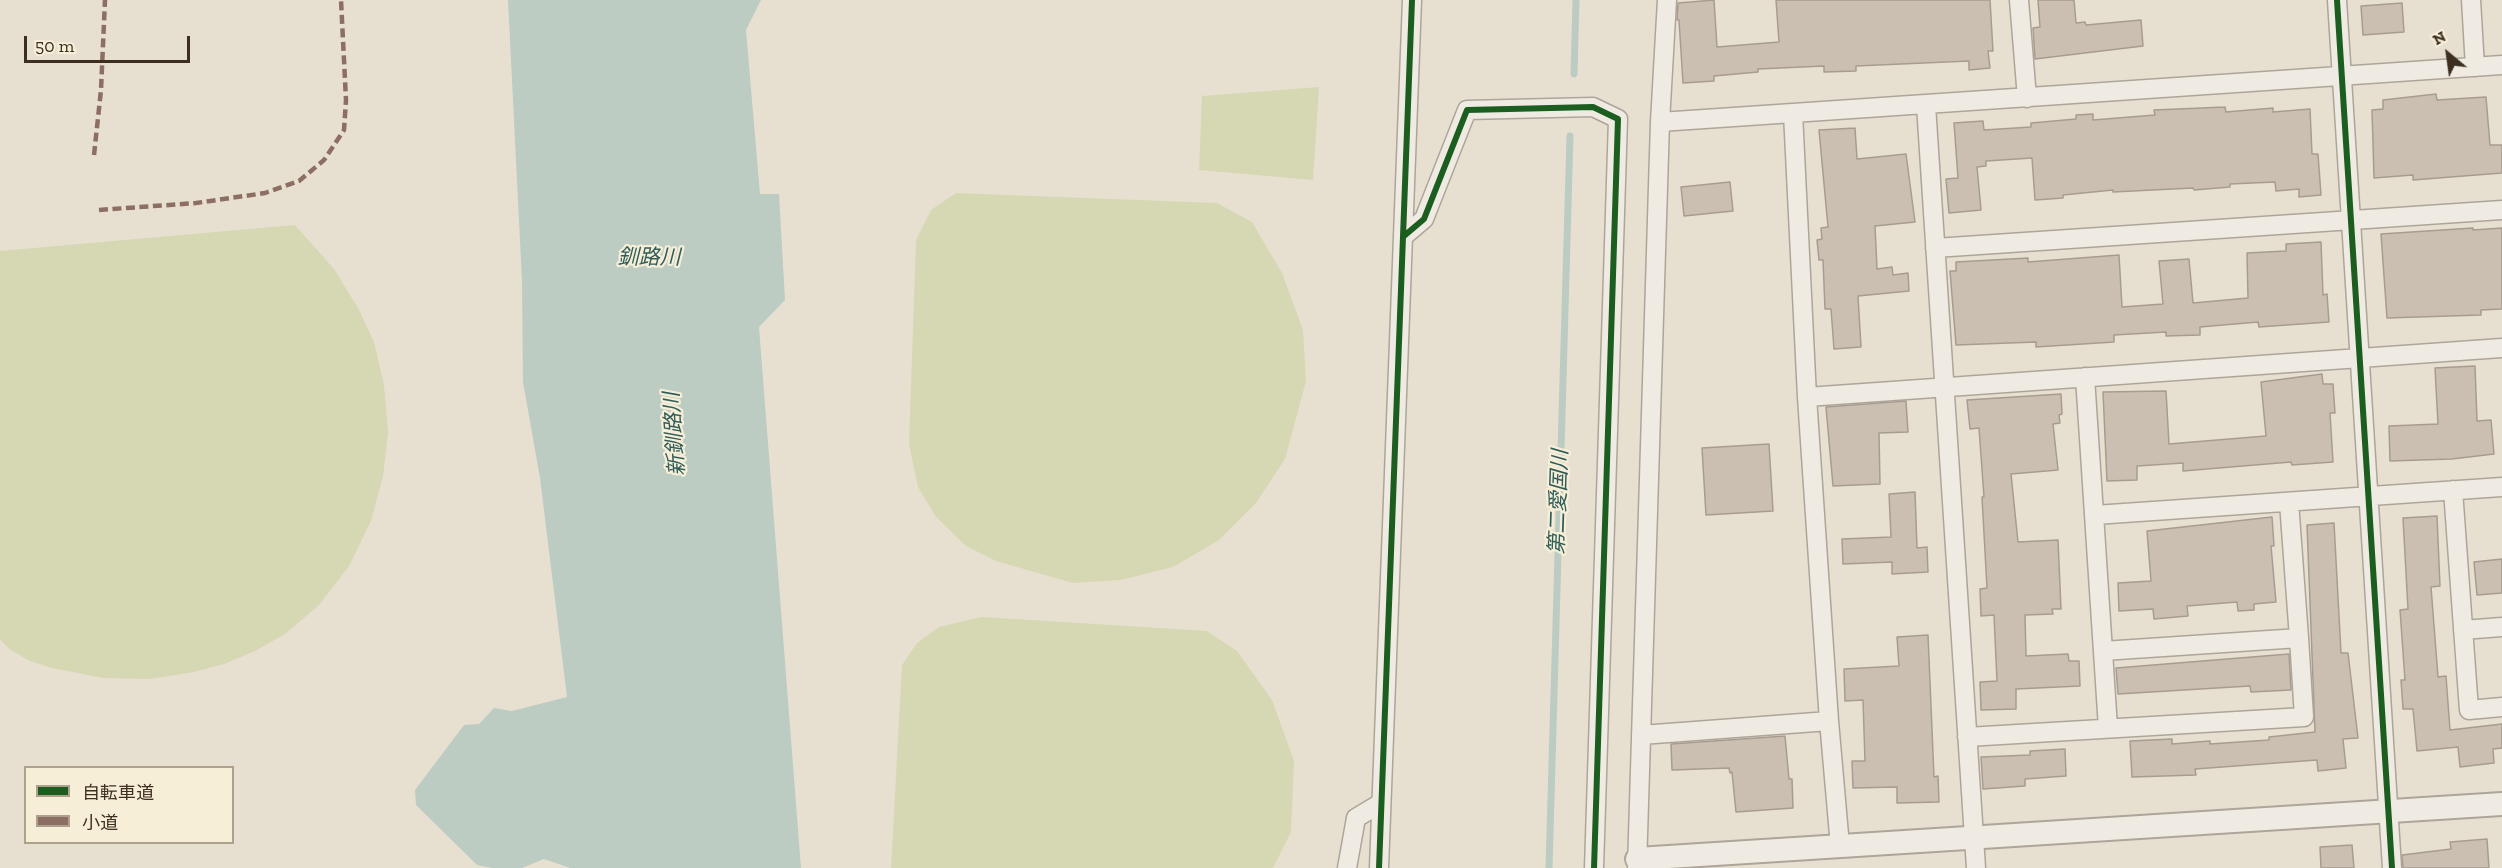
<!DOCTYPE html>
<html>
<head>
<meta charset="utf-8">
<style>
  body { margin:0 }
  #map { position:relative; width:2502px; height:868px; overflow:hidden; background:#e7e0d1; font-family:"Zilla Slab","Noto Sans JP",serif }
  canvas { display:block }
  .legend { position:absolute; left:24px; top:766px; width:210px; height:78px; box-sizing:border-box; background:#f7eed8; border:2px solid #ada18e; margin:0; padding:8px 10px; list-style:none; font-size:18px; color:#3d2e20 }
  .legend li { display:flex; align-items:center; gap:12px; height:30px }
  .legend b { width:30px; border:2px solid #ada18e }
  .north { position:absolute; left:2418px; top:24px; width:60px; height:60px; -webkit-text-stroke:4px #f7eed8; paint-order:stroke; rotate:331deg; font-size:16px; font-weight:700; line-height:24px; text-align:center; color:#3d2e20 }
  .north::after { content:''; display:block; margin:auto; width:21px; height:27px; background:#3d2e20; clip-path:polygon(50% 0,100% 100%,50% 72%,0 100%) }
  .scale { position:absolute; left:24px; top:36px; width:166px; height:27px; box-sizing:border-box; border:3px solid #3d2e20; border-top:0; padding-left:8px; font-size:18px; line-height:21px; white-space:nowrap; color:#3d2e20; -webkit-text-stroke:4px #f7eed8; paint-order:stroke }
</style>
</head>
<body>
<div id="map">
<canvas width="2502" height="868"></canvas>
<ul class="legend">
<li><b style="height:8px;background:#1b5e20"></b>自転車道</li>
<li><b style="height:8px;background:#8d6e63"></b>小道</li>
</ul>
<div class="north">N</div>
<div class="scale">50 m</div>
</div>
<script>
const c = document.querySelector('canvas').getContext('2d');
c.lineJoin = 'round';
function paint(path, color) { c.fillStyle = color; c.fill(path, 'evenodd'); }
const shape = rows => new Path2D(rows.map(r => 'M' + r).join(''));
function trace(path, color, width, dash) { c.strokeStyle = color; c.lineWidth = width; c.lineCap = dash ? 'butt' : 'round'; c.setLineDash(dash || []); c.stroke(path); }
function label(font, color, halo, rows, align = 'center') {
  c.font = font + ' "Zilla Slab","Noto Sans JP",serif'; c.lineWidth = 4.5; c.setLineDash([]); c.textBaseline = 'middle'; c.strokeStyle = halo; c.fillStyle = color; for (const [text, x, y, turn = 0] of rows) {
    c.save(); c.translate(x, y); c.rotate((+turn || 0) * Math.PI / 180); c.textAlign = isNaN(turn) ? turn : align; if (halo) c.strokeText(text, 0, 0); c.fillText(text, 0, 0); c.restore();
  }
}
const green = shape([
  [1319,87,1313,180,1199,170,1202,96],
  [956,193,1217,203,1252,222,1282,273,1303,330,1306,381,1285,459,1256,503,1219,540,1173,567,1121,580,1073,583,996,561,966,546,936,517,918,487,909,444,916,240,931,210],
  [295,225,334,269,358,308,374,342,384,385,388,433,383,476,371,521,349,566,319,605,285,634,255,651,224,664,194,672,149,679,103,678,52,668,30,661,9,649,0,639,0,251],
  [982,617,1207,631,1237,651,1272,700,1294,761,1291,832,1273,868,891,868,902,665,917,643,939,627]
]);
const water = shape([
  [508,0,761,0,746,30,760,194,779,194,785,300,759,327,801,868,570,868,544,859,522,868,492,868,477,865,416,805,415,790,464,725,479,724,494,708,512,711,567,697,540,478,523,382,522,281]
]);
const stream = shape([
  [1574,74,1576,0],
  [1549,868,1570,136]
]);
const building = shape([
  [1714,0,1717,47,1779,42,1776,0,1990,0,1993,51,1988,51,1990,68,1969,70,1969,61,1856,66,1856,71,1824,72,1824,66,1758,69,1758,72,1714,76,1714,81,1683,83,1679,20,1677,20,1678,3,1714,0],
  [2038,0,2074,0,2076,23,2085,22,2086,25,2141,20,2143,46,2035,59,2033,28,2040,27,2038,0],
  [2402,3,2404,32,2363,35,2361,6,2402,3],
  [2436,94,2437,100,2486,97,2490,145,2502,145,2502,173,2413,180,2413,175,2374,178,2372,110,2383,109,2383,100,2436,94],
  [2225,107,2226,112,2273,108,2273,112,2310,109,2312,154,2318,154,2321,195,2299,197,2299,189,2276,191,2275,182,2230,184,2230,187,2194,190,2193,188,2113,192,2113,190,2063,195,2063,198,2035,200,2032,158,1986,161,1986,166,1977,167,1981,210,1949,213,1946,179,1958,178,1954,123,1983,121,1984,130,2031,127,2031,123,2076,119,2076,115,2093,114,2093,120,2155,115,2154,110,2225,107],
  [1855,128,1857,159,1906,154,1915,222,1875,226,1877,269,1892,267,1893,275,1908,273,1909,291,1858,296,1861,347,1834,349,1831,309,1825,309,1823,260,1819,260,1817,240,1822,239,1821,228,1828,227,1819,130,1855,128],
  [1730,182,1733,211,1684,216,1681,187,1730,182],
  [2473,228,2473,230,2502,228,2502,309,2481,310,2481,315,2387,318,2381,234,2473,228],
  [2321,242,2323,295,2327,294,2329,322,2259,327,2258,322,2200,327,2200,335,2166,336,2166,332,2114,335,2114,342,2036,347,2036,342,1956,345,1950,271,1956,271,1956,262,2028,258,2028,262,2119,255,2122,307,2163,304,2159,261,2189,259,2193,303,2248,298,2247,253,2286,251,2286,244,2321,242],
  [2475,366,2477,421,2491,420,2494,454,2452,459,2390,461,2389,426,2438,424,2435,368,2475,366],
  [2322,374,2323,384,2333,384,2335,413,2330,413,2333,462,2292,465,2291,462,2183,471,2183,463,2137,466,2137,480,2107,481,2103,392,2166,391,2169,444,2217,440,2266,436,2261,382,2322,374],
  [2061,394,2062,414,2059,415,2060,423,2053,424,2058,470,2011,474,2018,542,2058,540,2061,609,2052,609,2053,614,2025,615,2026,656,2068,654,2069,661,2079,661,2080,686,2016,689,2016,709,1981,710,1980,682,1997,681,1994,615,1981,616,1980,589,1987,588,1982,497,1984,497,1979,428,1970,429,1967,400,2061,394],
  [1906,401,1908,432,1879,433,1880,484,1833,486,1826,407,1906,401],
  [1769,444,1773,511,1706,515,1702,448,1769,444],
  [1915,492,1917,548,1927,547,1928,572,1892,574,1892,562,1843,564,1842,539,1891,537,1889,494,1915,492],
  [2437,516,2440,586,2431,587,2438,677,2446,676,2450,730,2502,724,2502,748,2493,749,2494,763,2460,767,2458,747,2417,751,2413,709,2403,709,2401,680,2405,680,2400,610,2408,609,2403,518,2437,516],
  [2272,517,2274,546,2271,546,2276,602,2254,604,2254,610,2238,611,2237,602,2187,606,2188,616,2154,619,2153,609,2119,611,2118,583,2151,581,2147,531,2272,517],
  [2334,523,2341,653,2348,653,2358,738,2343,739,2346,768,2318,771,2317,760,2195,769,2196,775,2132,777,2130,741,2172,739,2172,744,2210,741,2210,744,2269,740,2269,737,2315,732,2307,525,2334,523],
  [2502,559,2502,593,2477,595,2474,562,2502,559],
  [1928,635,1934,777,1938,776,1939,802,1897,803,1897,787,1853,788,1852,761,1865,761,1863,700,1845,701,1844,669,1899,666,1897,637,1928,635],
  [2289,654,2291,690,2251,692,2250,686,2118,694,2116,668,2289,654],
  [1785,736,1789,779,1792,779,1793,808,1736,812,1732,772,1730,773,1729,768,1672,770,1671,744,1785,736],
  [2065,749,2066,776,2025,779,2025,786,1983,789,1981,757,2030,755,2030,751,2065,749],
  [2487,839,2489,868,2403,868,2402,855,2451,849,2450,842,2487,839],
  [2352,845,2354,868,2321,868,2320,847,2352,845]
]);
const minor = shape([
  [2019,0,2027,98],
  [2337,0,2392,868],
  [2471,0,2475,67],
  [1926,105,1976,868],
  [1793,113,1807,397,1829,721,1840,846],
  [1660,122,2502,65],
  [1404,236,1424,219,1467,110,1593,107,1618,119,1594,868],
  [1935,248,2502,210],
  [2085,377,2108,728],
  [1807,397,2502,348],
  [2453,490,2469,710,2502,707],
  [2289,502,2299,638],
  [2095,515,2502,487],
  [2463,630,2502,627],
  [1641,735,1829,721],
  [1967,737,2304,717,2299,638,2103,651],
  [1347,868,1356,818,1381,803],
  [1379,868,1412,0],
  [1637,868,1660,122,1667,0]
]);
const tertiary = shape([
  [1637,859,2502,804]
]);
const quiet = shape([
  [94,155,101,90,105,0],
  [99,210,196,203,265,193,299,181,324,160,344,130,346,100,341,0]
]);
const cycleway = shape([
  [2337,0,2392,868],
  [1404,236,1424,219,1467,110,1593,107,1618,119,1594,868],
  [1379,868,1412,0]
]);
const waterNames = [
  ["釧路川",649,258],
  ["新釧路川",675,434,-94],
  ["第二愛国川",1559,502,-88]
];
paint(green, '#d6d7b3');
paint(water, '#bcccc2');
trace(stream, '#bcccc2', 7);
paint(building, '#cbbfb2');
trace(building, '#a89c90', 1.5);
trace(minor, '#ada599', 21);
trace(tertiary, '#ada599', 26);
trace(minor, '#efebe3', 18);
trace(tertiary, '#efebe3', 22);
trace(quiet, '#8d6e63', 4.5, [9, 4.5]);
trace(cycleway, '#1b5e20', 6);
label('italic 21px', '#2f5d5a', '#f7eed8', waterNames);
</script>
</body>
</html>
